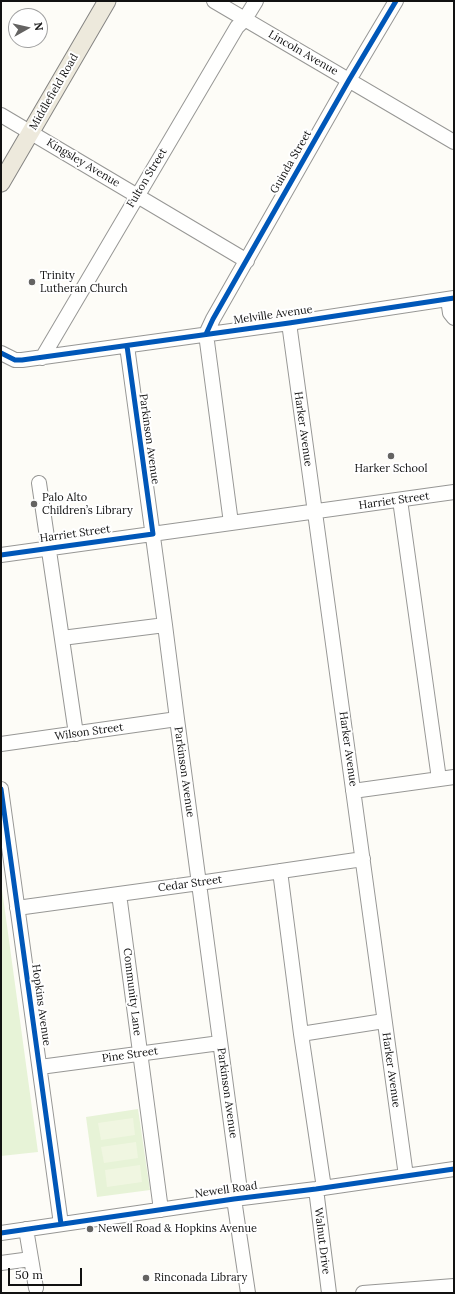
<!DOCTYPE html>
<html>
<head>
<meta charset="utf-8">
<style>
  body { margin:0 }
  #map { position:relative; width:455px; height:1294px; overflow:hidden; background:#fdfcf7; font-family:Lora,serif }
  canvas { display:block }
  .frame { position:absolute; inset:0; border:2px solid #111; pointer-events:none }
  .north { position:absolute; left:8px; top:8px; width:40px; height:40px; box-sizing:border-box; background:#fff; border:1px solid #a0a0a0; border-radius:50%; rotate:82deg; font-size:11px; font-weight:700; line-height:16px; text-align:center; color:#111 }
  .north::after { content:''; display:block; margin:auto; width:14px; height:18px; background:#646362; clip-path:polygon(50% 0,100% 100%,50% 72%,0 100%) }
  .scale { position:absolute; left:8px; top:1268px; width:74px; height:18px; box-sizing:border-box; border:2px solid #111; border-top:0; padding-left:5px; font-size:12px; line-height:14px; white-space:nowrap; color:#111; -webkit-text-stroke:3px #fff; paint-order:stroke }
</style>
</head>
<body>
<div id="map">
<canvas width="455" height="1294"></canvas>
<div class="frame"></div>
<div class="north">N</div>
<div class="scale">50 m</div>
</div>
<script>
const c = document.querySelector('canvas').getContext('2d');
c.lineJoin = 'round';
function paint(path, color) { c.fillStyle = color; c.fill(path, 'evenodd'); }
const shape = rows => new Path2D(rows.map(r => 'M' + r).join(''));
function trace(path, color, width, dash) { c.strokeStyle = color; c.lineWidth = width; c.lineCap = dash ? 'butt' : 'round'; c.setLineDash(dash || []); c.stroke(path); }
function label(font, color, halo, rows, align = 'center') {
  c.font = font + ' Lora,serif'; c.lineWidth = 4; c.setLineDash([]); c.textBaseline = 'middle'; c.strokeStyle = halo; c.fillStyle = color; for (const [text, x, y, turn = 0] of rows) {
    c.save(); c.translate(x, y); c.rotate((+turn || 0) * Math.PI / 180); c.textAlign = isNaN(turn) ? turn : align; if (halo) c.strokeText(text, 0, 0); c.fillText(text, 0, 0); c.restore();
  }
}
const green = shape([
  [1,882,38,1152,1,1156],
  [138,1109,150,1190,97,1197,86,1117]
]);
const pitch = shape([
  [133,1118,135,1135,101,1140,98,1123],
  [136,1142,138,1158,104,1163,101,1147],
  [140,1165,142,1182,107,1187,105,1170]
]);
const minor = shape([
  [214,1,454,142],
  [1,115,247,261],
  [448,299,450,313,454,318],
  [289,323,406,1176],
  [127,346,165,625,177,719,241,1198],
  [1,353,15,360,22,360,289,323,454,298],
  [42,358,237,27,245,19,256,1],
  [39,483,76,734],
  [400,500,439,779],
  [231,523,206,334,213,319,349,80,396,1],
  [1,555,454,492],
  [62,638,165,625],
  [1,744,177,719],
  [1,789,61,1224],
  [353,791,454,777],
  [280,871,301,1034,324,1188],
  [119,894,161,1210],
  [17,908,199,883,363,859],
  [301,1034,384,1021],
  [40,1067,220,1043],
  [316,1189,329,1293],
  [234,1199,248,1293],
  [26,1229,36,1288],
  [1,1233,234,1199,316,1189,454,1169],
  [1,1263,31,1259],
  [363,1293,454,1286]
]);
const major = shape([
  [1,183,107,1]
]);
const cycleway = shape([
  [206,334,213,319,349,80,396,1],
  [1,353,15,360,22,360,289,323,454,298],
  [1,555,153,534,127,346],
  [1,789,61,1224],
  [1,1233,234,1199,316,1189,454,1169]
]);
const markers = [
  [32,282,4,"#646362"],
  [391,456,4,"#646362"],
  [34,504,4,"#646362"],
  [90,1229,4,"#646362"],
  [146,1278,4,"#646362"]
];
const streetNames = [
  ["Lincoln Avenue",303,53,30],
  ["Middlefield Road",54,92,-60],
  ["Guinda Street",291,162,-60],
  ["Kingsley Avenue",83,163,31],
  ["Fulton Street",147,178,-59],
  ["Melville Avenue",273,315,-8],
  ["Harker Avenue",303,429,82],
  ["Parkinson Avenue",149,439,82],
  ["Harriet Street",394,501,-8],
  ["Harriet Street",75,534,-8],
  ["Wilson Street",89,732,-8],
  ["Harker Avenue",348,749,82],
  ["Parkinson Avenue",184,772,82],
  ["Cedar Street",190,884,-8],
  ["Community Lane",132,992,83],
  ["Hopkins Avenue",41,1005,82],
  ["Pine Street",130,1055,-8],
  ["Harker Avenue",391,1070,82],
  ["Parkinson Avenue",227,1093,82],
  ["Newell Road",226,1190,-8],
  ["Walnut Drive",322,1241,83]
];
const poiNames = [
  ["Trinity",40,276],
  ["Lutheran Church",40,289],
  ["Harker School",391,469,"center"],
  ["Palo Alto",42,498],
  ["Children’s Library",42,511],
  ["Newell Road & Hopkins Avenue",98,1229],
  ["Rinconada Library",154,1278]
];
paint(green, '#e7f3d7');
paint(pitch, '#f0f6e1');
trace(minor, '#979795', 16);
trace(major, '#858482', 19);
trace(minor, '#fffffe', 14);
trace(major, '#ede9dc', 17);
trace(cycleway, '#0057b8', 5);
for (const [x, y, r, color] of markers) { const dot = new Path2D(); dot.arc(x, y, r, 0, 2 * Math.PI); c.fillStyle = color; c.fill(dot); trace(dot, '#fff', 1.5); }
label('11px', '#111', '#fff', streetNames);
label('11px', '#111', '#fff', poiNames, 'left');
</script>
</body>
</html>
